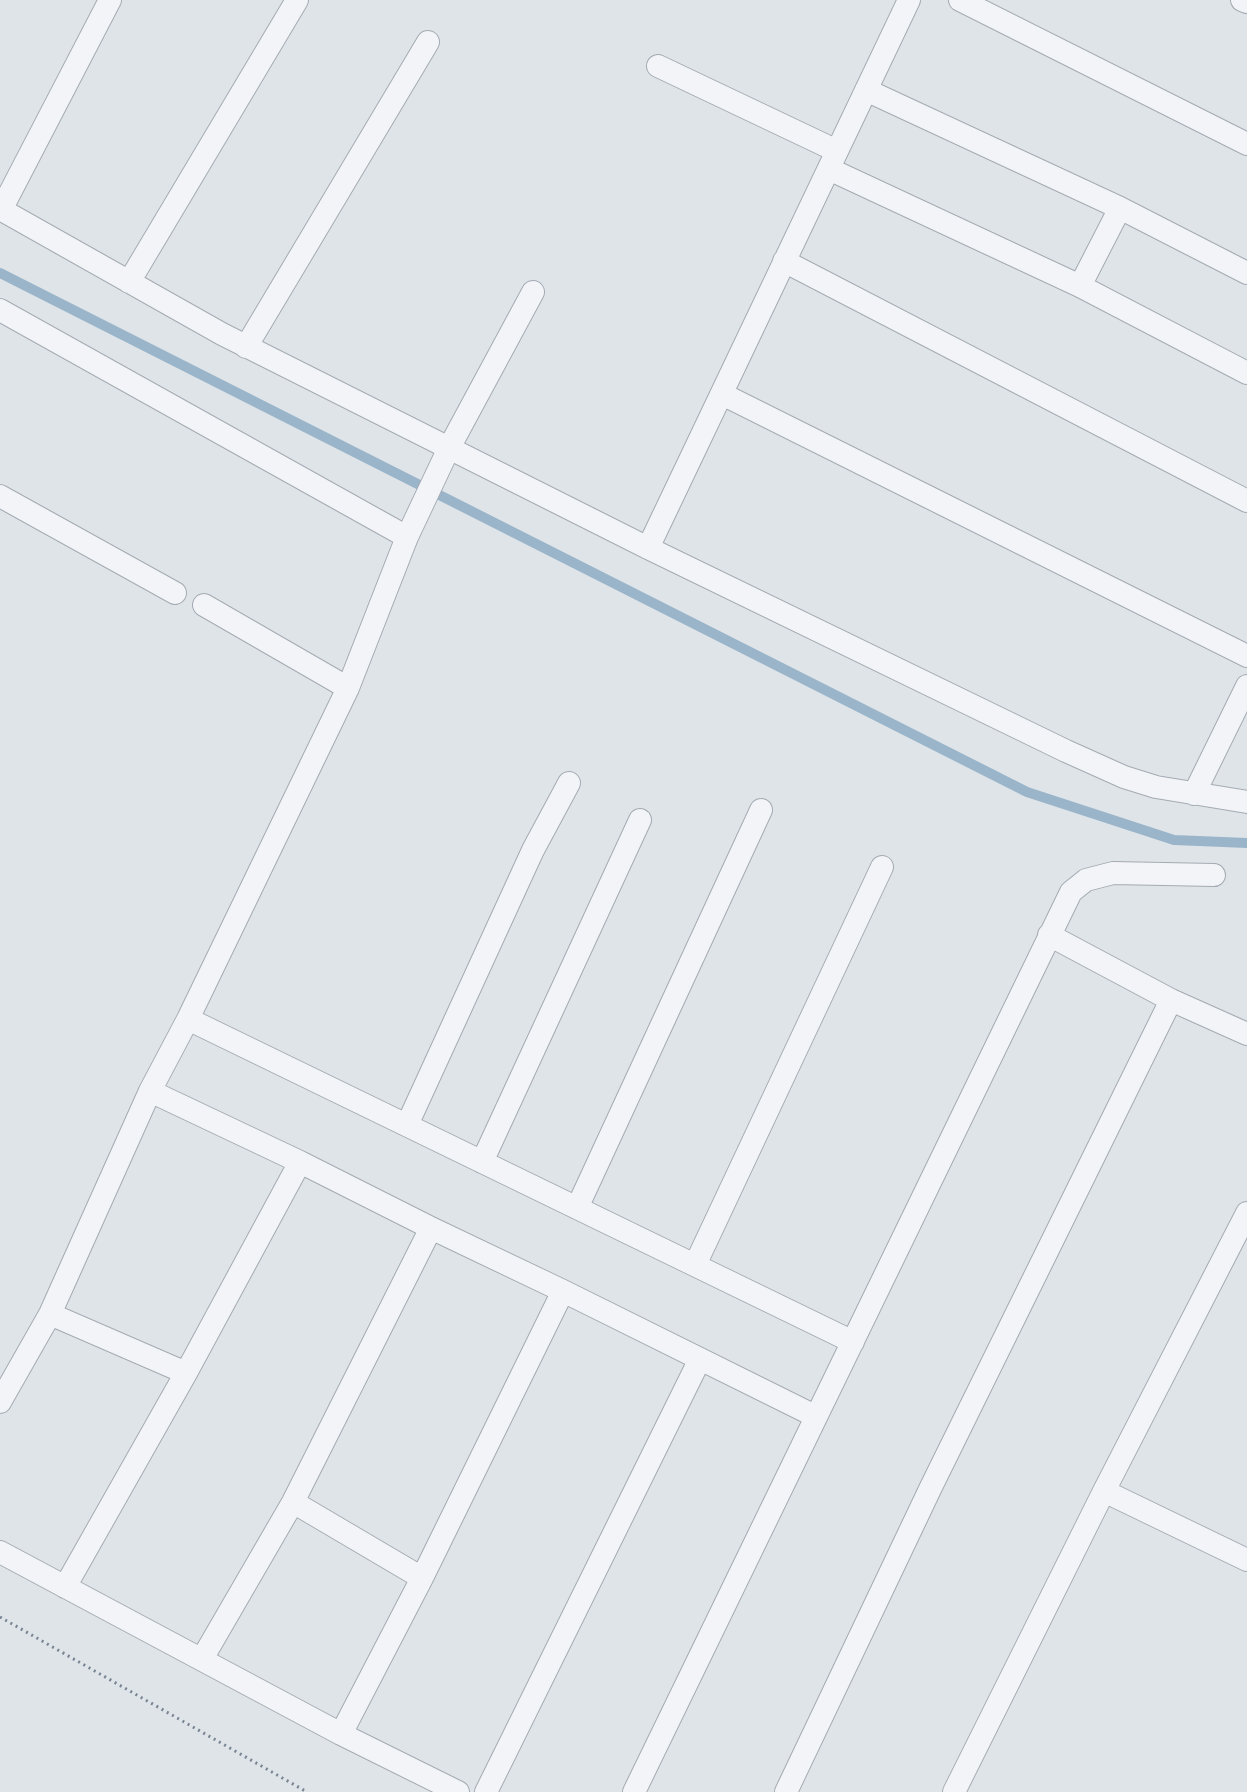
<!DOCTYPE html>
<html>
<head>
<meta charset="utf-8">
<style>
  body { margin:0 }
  canvas { display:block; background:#dfe4e9 }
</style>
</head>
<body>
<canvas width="1247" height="1792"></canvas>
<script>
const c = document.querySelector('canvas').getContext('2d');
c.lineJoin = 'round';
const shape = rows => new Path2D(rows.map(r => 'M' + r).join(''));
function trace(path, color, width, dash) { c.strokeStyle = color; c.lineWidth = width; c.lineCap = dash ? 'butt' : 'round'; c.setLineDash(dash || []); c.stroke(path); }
const stream = shape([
  [0,273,1027,792,1174,840,1247,843]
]);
const minor = shape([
  [960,0,1247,144],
  [1242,0,1247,2],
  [658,66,837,151],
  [866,90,1120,208,1247,273],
  [829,169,1080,286,1247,373],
  [0,209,222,334,648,548,1066,751,1124,777,1156,787,1247,802],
  [1,210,110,0],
  [784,261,1247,501],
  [129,282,297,0],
  [1080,286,1120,208],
  [0,310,407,537],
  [246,347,428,42],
  [722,394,1247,656],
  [0,496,175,593],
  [648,548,909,0],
  [204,605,348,688],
  [1194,794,1247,686],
  [1049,935,1171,1000,1247,1034],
  [188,1019,853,1342],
  [150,1091,300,1162,431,1228,563,1291,815,1416],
  [407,1125,533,850,569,783],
  [482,1162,640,820],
  [577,1208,761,810],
  [695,1265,882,867],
  [50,1314,186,1373],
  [0,1402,50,1314,150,1091,188,1019,348,688,407,537,449,448,533,292],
  [1104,1491,1247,1560],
  [293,1502,422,1578],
  [0,1552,341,1734,458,1792],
  [65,1587,186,1373,300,1162],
  [202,1659,293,1502,431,1228],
  [341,1734,422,1578,563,1291],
  [486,1792,700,1359],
  [634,1792,1071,892,1086,880,1113,873,1214,875],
  [786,1792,931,1487,1171,1000],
  [954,1792,1104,1491,1247,1213]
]);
const rail = shape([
  [0,1617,307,1792]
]);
trace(stream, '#9ab5c9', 10);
trace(minor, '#a4abb3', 24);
trace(minor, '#f2f4f7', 22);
trace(rail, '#798592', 3, [2, 4]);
</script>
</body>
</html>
